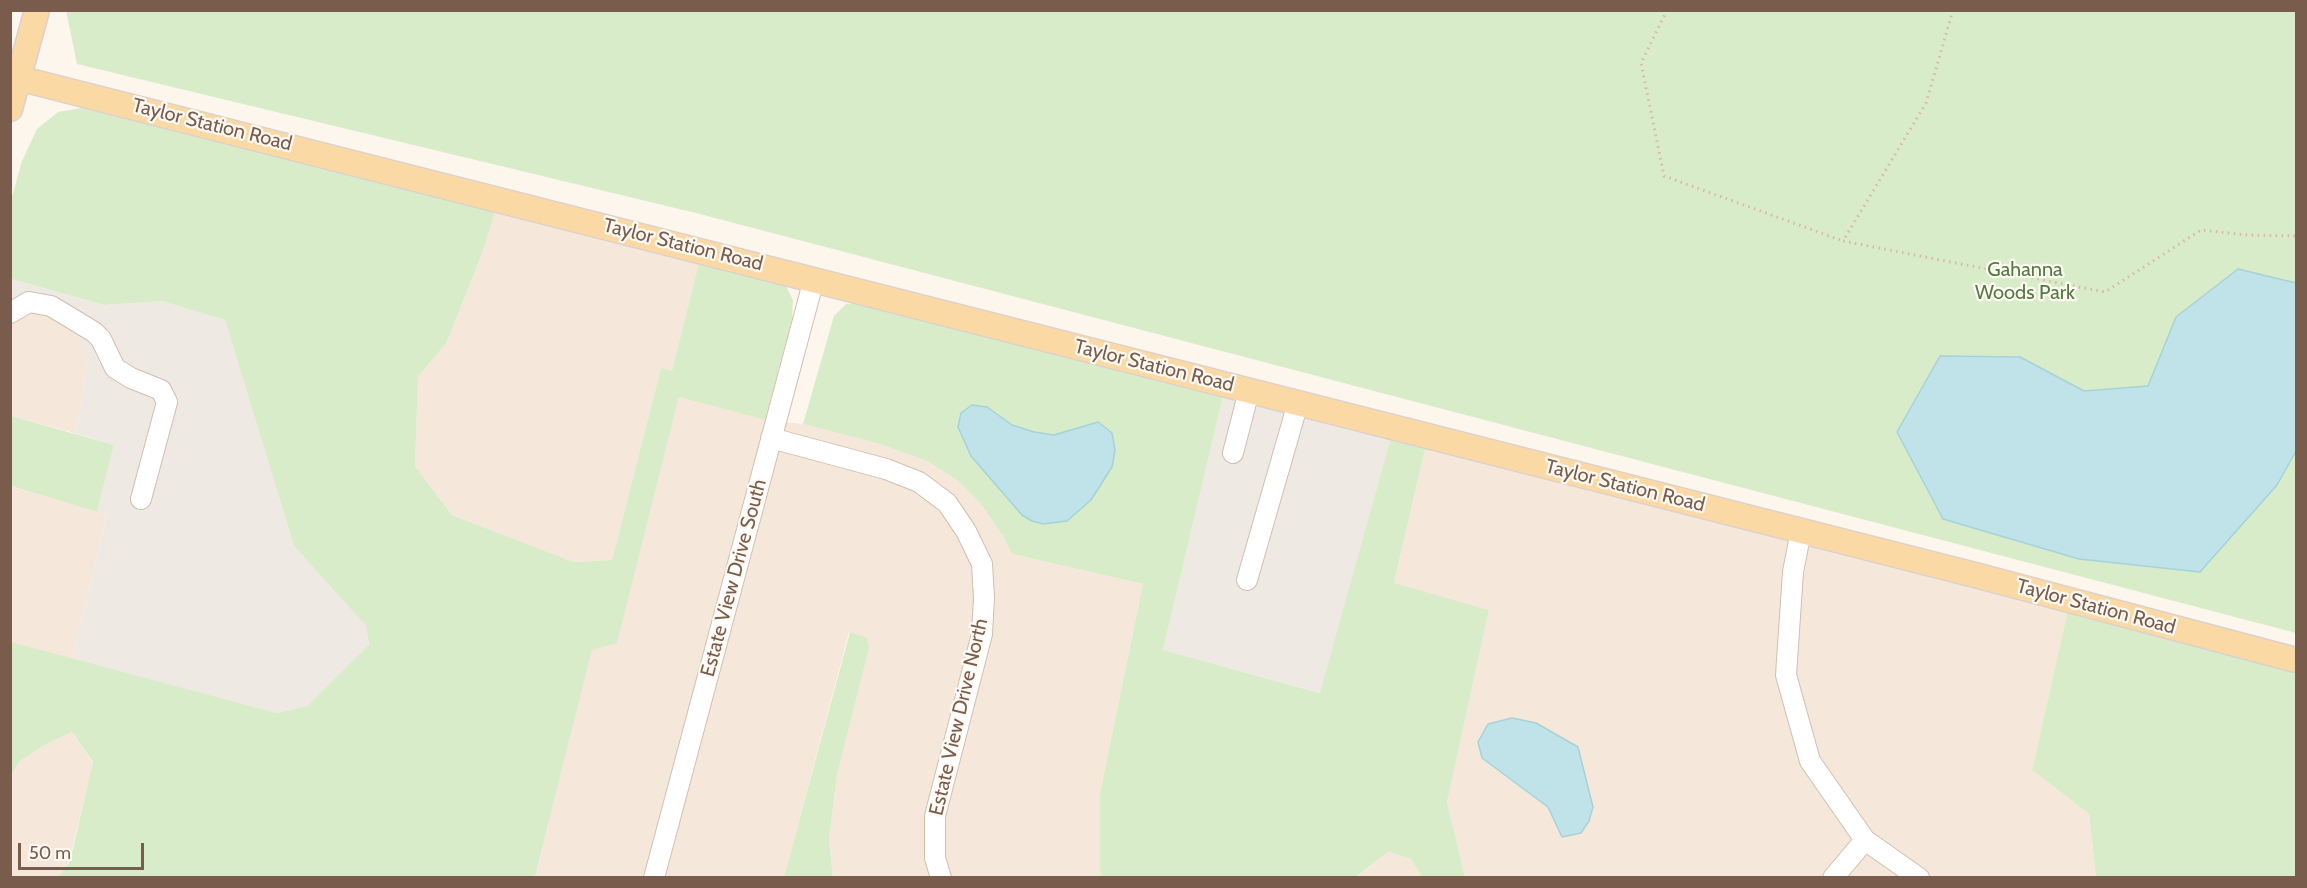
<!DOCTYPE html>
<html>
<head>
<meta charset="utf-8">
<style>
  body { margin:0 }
  #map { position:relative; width:2307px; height:888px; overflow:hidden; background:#fdf6ec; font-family:Cabin,sans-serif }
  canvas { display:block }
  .frame { position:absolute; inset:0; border:12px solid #7a5c4d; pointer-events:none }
  .scale { position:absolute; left:18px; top:843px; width:126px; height:27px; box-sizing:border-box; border:3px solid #7a5c4d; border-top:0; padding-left:8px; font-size:18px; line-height:21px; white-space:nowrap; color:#7a5c4d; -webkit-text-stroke:4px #fffaf3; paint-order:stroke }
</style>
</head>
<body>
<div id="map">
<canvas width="2307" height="888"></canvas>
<div class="frame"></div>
<div class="scale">50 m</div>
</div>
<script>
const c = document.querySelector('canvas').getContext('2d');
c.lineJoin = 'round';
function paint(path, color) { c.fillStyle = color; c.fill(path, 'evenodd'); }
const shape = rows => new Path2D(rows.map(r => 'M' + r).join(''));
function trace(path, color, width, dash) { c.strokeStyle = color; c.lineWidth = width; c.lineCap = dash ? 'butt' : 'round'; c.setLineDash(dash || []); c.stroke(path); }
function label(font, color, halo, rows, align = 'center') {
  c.font = font + ' Cabin,sans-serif'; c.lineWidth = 4.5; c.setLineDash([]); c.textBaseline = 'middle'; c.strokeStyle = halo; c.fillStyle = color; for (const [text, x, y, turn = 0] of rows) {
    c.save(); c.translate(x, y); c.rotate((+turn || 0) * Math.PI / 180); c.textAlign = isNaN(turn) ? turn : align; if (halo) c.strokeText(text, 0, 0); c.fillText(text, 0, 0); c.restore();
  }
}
const residential = shape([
  [496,209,700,259,672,372,661,368,612,560,574,562,452,515,415,466,418,377,447,342,483,251],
  [10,306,43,314,76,332,87,359,81,409,74,433,11,416],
  [679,397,765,420,803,424,880,444,927,461,957,480,981,504,1004,538,1012,554,1143,584,1100,793,1100,872,1102,877,833,877,829,840,837,775,869,649,849,632,784,877,535,878,592,649,617,642],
  [1426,445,2068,610,2032,770,2089,814,2096,877,1465,877,1447,802,1489,610,1394,584],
  [10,486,107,515,73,659,11,642],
  [72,732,93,763,69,861,58,877,11,878,11,775,20,761,43,746],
  [1388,852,1411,859,1422,877,1356,878]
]);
const industrial = shape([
  [10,279,104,305,162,301,225,320,294,546,366,626,369,646,307,706,277,713,73,659,107,515,97,512,114,445,74,433,81,409,87,359,75,332,43,314,11,306],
  [1224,392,1392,434,1321,693,1163,650]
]);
const green = shape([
  [66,10,2296,11,2296,633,696,213,77,64],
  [82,108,496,209,483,251,447,342,418,377,415,466,452,515,574,562,612,560,661,368,672,371,700,259,762,275,786,286,793,300,792,319,765,420,679,397,617,643,592,650,535,877,58,877,70,861,93,762,72,732,43,746,20,761,11,775,11,642,277,713,307,706,369,645,366,626,294,546,225,320,162,301,104,305,11,279,11,200,22,161,37,129,58,112],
  [867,303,1224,392,1163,650,1320,693,1392,434,1426,445,1394,583,1489,610,1447,802,1465,877,1422,877,1411,859,1388,852,1356,877,1102,877,1100,872,1100,793,1143,584,1012,554,1004,538,981,504,957,480,927,461,880,444,803,424,834,316,846,304],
  [987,407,1012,425,1034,432,1054,435,1098,422,1032,521,1022,515,971,456],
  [11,416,114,445,97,512,11,486],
  [2068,610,2296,669,2296,877,2096,877,2089,814,2032,770],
  [850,632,867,638,869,649,837,775,829,840,833,877,784,877]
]);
const water = shape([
  [2238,269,2296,283,2296,451,2277,485,2200,572,2079,559,1943,519,1897,432,1940,356,2020,357,2084,391,2148,386,2176,317,2238,269],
  [972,405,987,407,1012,425,1034,432,1054,435,1098,422,1112,433,1115,450,1112,467,1091,500,1067,521,1043,524,1032,521,1022,515,971,456,958,427,961,413,972,405],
  [1512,718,1536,723,1578,747,1593,807,1589,821,1581,833,1562,837,1548,807,1482,758,1478,742,1488,724,1512,718]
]);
const path = shape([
  [1667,10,1641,63,1664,176,1843,241],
  [1953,10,1926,103,1843,241,2105,292,2201,230,2247,235,2296,236]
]);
const minor = shape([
  [10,313,29,302,51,306,94,332,101,339,115,368,131,378,161,390,167,402,141,499],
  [771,438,886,469,919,482,947,503,966,531,982,564,984,598,982,634,935,816,935,858,941,878],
  [1233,453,1249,391],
  [1801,531,1793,572,1786,675,1810,761,1865,840,1919,878],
  [1247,580,1298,403],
  [654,878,814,279],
  [1833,878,1865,840]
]);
const major = shape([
  [10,76,1975,575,2296,660],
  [10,109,37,10]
]);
const streetNames = [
  ["Taylor Station Road",212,125,14],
  ["Taylor Station Road",683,245,14],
  ["Taylor Station Road",1154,366,14],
  ["Taylor Station Road",1625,486,14],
  ["Estate View Drive South",734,578,-75],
  ["Taylor Station Road",2096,607,15],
  ["Estate View Drive North",959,717,-77]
];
const parkNames = [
  ["Gahanna",2025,270],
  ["Woods Park",2025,293]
];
paint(residential, '#f5e8da');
paint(industrial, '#efe9e4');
paint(green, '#d8ecc9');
paint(water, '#bfe3e8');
trace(water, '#a5d3da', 1.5);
trace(minor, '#d1beb0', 22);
trace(major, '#dad1cd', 27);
trace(path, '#d9b8a5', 3, [1.5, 4.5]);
trace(minor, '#fff', 20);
trace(major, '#fbd9a5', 24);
label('20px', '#7a5c4d', '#fffaf3', streetNames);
label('20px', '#537a41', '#fffaf3', parkNames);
</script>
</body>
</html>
